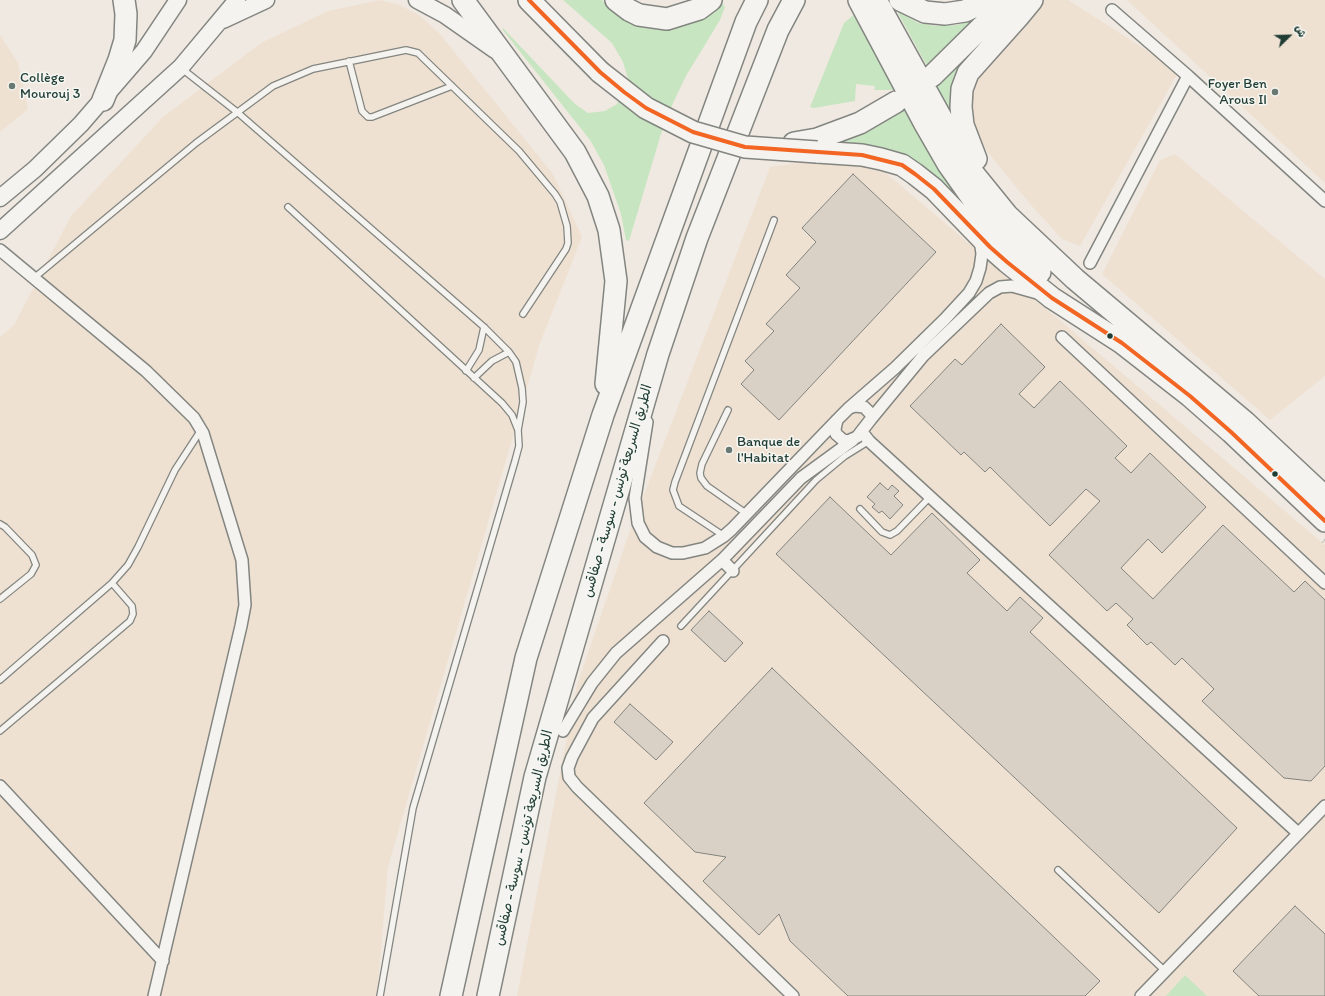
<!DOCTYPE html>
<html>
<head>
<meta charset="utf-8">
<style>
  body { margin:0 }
  #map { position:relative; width:1325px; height:996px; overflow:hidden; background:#f0e9e1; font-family:Itim,"Playpen Sans Arabic",sans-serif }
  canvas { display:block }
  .north { position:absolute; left:1269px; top:16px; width:40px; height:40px; -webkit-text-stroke:3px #f6f6f2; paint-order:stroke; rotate:67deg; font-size:11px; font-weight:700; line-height:16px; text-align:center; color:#1f3d34 }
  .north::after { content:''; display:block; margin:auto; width:14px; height:18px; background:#1f3d34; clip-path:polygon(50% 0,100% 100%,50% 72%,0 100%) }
</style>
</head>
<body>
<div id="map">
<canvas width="1325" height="996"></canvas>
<div class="north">ش</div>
</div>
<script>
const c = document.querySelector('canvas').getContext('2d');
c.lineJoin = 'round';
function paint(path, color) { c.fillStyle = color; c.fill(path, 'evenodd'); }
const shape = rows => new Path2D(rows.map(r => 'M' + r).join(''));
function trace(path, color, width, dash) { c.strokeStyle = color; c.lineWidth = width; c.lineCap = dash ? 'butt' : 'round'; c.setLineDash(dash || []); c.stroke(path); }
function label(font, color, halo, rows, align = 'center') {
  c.font = font + ' Itim,"Playpen Sans Arabic",sans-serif'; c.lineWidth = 3; c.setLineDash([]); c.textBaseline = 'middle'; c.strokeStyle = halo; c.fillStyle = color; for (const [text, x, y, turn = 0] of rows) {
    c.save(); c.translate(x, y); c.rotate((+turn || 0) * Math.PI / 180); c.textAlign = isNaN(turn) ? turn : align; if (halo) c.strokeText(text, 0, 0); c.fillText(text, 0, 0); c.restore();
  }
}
const built = shape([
  [380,0,399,5,419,15,439,33,553,174,582,237,540,343,388,867,377,996,0,996,0,337,14,325,71,216,163,117,261,43,328,11],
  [1043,0,1068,0,1179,71,1080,246,1062,239,1031,205,988,153,974,132,970,104,974,87,983,71],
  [1127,0,1325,0,1325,183],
  [0,35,18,63,28,109,0,132],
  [1175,154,1325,279,1325,376,1270,420,1102,274,1160,160],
  [807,162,880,168,1325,545,1325,996,517,996,577,685,627,539,770,167]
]);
const green = shape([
  [563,0,602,0,615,13,625,19,646,27,658,29,679,27,689,24,701,18,721,2,725,7,720,20,686,76,673,103,661,134,629,241,626,240,621,214,604,165,590,140,502,29,503,28,575,104,588,113,605,111,617,104,628,79,623,62,612,43],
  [899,12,918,23,937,26,957,25,979,17,980,19,927,66,898,13],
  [856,13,895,90,874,90,875,86,856,84,855,101,814,108,810,107,844,23],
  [978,44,965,63,952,114,950,115,936,84],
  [905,108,953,189,949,193,931,172,915,161,898,153,871,146,837,143,837,141,875,127],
  [1185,975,1207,996,1166,996]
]);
const building = shape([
  [853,174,936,252,779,420,741,384,754,370,745,361,774,331,766,324,800,288,786,275,816,242,802,228,853,174],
  [1001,324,1045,367,1019,394,1034,408,1060,381,1127,446,1115,458,1131,473,1150,453,1206,507,1162,553,1148,539,1121,568,1153,599,1223,525,1294,592,1305,581,1325,600,1325,766,1311,781,1284,778,1202,701,1214,689,1182,658,1175,665,1151,642,1147,645,1127,625,1133,619,1116,603,1107,611,1049,555,1100,501,1086,489,1050,526,990,467,985,472,964,452,961,455,910,406,955,359,962,365,1001,324],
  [880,483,888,490,892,485,899,491,894,496,903,505,890,519,882,511,879,513,872,507,875,504,867,497,880,483],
  [830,497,891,555,932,513,980,560,967,573,1007,611,1020,597,1043,618,1030,632,1237,828,1159,913,776,554,830,497],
  [709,611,743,643,725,662,691,630,709,611],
  [772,668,1100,981,1085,996,848,996,790,941,779,914,759,935,703,881,726,857,695,852,644,803,772,668],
  [630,704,673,742,656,760,614,722,630,704],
  [1295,906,1325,934,1325,996,1259,996,1233,971,1295,906]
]);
const path = shape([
  [1325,540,1322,541,1325,545]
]);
const lane = shape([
  [349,61,362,111,368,117,372,117,452,86],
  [181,68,237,112,484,327,509,352,516,362,522,388,523,402,518,430],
  [288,207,502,403,512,415,518,430,519,446,515,461,413,808,380,996],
  [34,278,196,143,273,86,313,69,406,50,418,53,422,57,519,151,555,194,560,202,567,226,568,243,566,249,523,314],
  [466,371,479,350,484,327],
  [474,378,492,361,509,352],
  [728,410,702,464,700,473,701,478,707,486,747,514],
  [860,509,882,532,890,535,897,531,930,497],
  [0,524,5,527,32,555,36,565,31,574,0,599],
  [724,536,679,506,673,490,675,482,774,220],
  [681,626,816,480,845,456,869,441],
  [0,680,112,583,128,565,138,547,175,470,201,430],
  [0,731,130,621,133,614,132,606,112,583],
  [1058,870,1165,971]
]);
const street = shape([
  [1112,10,1188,76,1325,201],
  [0,250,146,371,194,418,203,433,242,560,245,605,241,626,154,996],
  [1090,263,1188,76],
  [1062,337,1325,583],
  [849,408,895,368,945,319,969,293,976,281,980,268,982,254,980,239],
  [871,419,923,356,989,293,1000,287,1012,286,1037,293],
  [647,422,635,498,638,523,645,537,657,547,672,553,683,553,705,548,724,536,732,529,837,420,849,408,855,406,864,407,871,414,871,419,857,437,848,441,843,440,836,434,835,429,837,420],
  [862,432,869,441,1298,833],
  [722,560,733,571],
  [663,641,593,718,572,757,568,768,569,777,577,787,793,996],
  [563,731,592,683,616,653,722,560,801,478,853,440],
  [0,786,163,961],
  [1141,996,1325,806]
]);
const secondary = shape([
  [417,0,445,15,495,50],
  [223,20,266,0],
  [0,198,35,169,81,124,144,51,178,0],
  [0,231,181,67,237,0]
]);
const highway = shape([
  [463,0,575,152,598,196,609,230,616,281,606,384],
  [529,0,600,72],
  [616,0,629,10,639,15,667,19,699,9,711,0],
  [859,0,925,124,948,164,979,208,996,228,1040,272],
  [876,0,969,168,1008,216,1075,279,1245,422,1325,497],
  [900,0,925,12,945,14,965,11,987,0],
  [932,76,1009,0],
  [103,100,119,60,125,40,126,14,124,0],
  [794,143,817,139,860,123,896,102],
  [817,152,862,155,881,159,902,165,915,174,934,189,990,247,1007,262,1052,298,1122,343,1190,396,1231,432,1325,521],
  [976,159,963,125,961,107,962,89,968,73,1018,17,1032,0],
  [451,996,526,658,603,415,746,22,757,0],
  [488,996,535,777,658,354,697,238,778,30,794,0]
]);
const highwayBridge = shape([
  [600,72,646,108,693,132,745,147,817,152]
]);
const bus1 = shape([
  [529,0,600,72,624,92,646,108,693,132,745,147,862,155,902,165,915,174,934,189,990,247,1007,262,1052,298,1122,343,1190,396,1231,432,1325,521]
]);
const markers = [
  [12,86,4,"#687971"],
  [1275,92,4,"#687971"],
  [1110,336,3.5,"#1f3d34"],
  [729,450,4,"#687971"],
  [1275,474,3.5,"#1f3d34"]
];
const poiNames = [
  ["Collège",20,78],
  ["Mourouj 3",20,94],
  ["Foyer Ben",1267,84,"right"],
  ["Arous II",1267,100,"right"],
  ["Banque de",737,442],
  ["l'Habitat",737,458]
];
const streetNames = [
  ["الطريق السريعة تونس - سوسة - صفاقس",618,491,-74],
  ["الطريق السريعة تونس - سوسة - صفاقس",524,838,-77]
];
paint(built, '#efe1d2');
paint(green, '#c8e5c1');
paint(building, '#dad1c6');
trace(building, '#838580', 1);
trace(lane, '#838580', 8);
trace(street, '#838580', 14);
trace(secondary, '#838580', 19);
trace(highway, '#838580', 24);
trace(path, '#afb2af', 2, [1, 3]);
trace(lane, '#f4f3f0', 5.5);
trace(street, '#f4f3f0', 11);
trace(secondary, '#f4f3f0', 16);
trace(highway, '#f4f3f0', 21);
trace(highwayBridge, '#838580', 24, []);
trace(highwayBridge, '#f4f3f0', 21);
trace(bus1, '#f26522', 4);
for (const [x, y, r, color] of markers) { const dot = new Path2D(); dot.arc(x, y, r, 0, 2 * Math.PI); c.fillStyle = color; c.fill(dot); trace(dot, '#f6f6f2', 1.5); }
label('14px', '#1f3d34', '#f6f6f2', poiNames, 'left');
label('14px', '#1f3d34', '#f6f6f2', streetNames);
</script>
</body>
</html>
